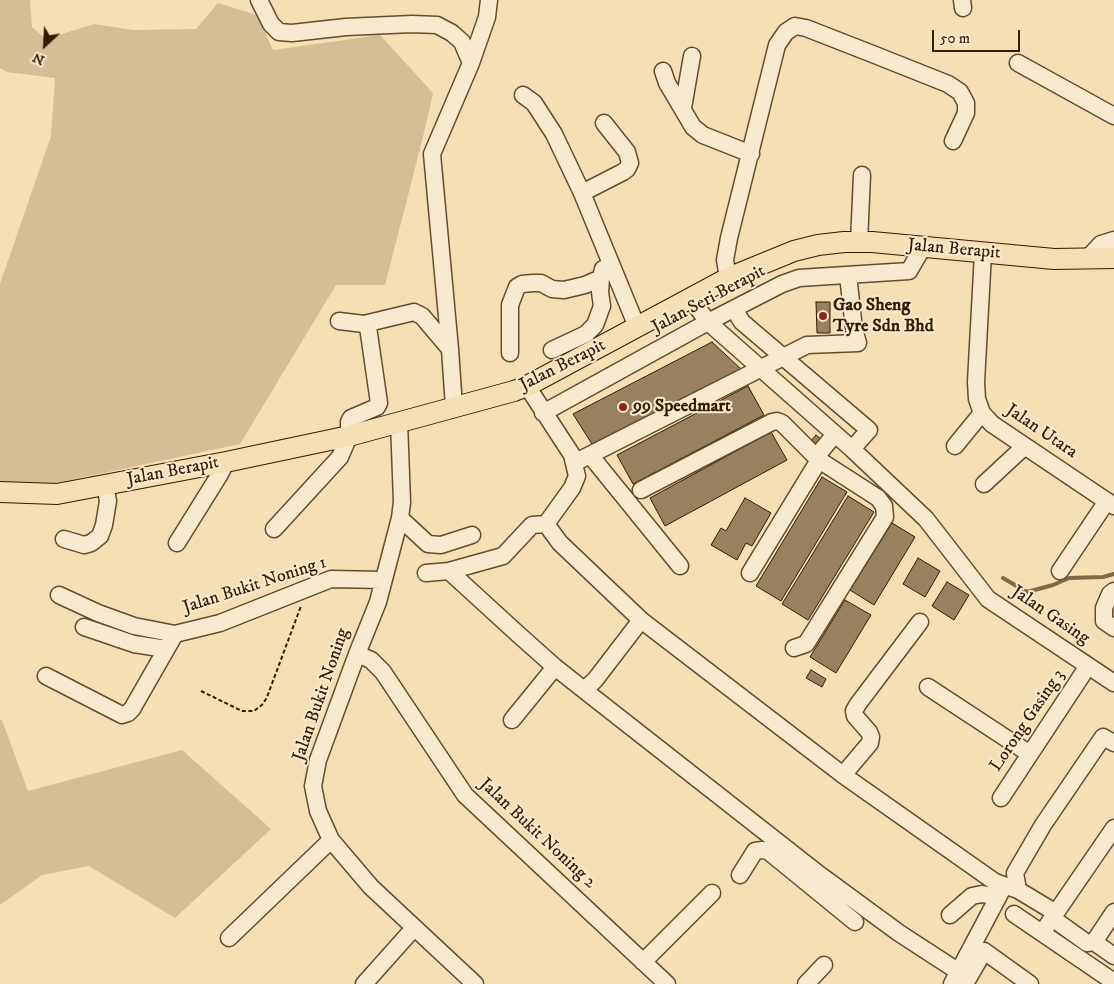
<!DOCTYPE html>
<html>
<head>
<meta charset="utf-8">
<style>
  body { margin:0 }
  #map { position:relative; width:1114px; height:984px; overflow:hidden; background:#f6deb5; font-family:"IM FELL DW Pica",serif }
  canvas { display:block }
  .north { position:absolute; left:20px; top:20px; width:50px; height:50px; -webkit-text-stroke:4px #f9eacf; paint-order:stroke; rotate:205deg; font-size:14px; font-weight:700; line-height:20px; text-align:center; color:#341b00 }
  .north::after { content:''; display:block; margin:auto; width:18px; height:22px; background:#341b00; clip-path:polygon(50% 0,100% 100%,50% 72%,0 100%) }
  .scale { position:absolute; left:932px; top:30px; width:88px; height:22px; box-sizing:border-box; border:2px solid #341b00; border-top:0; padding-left:6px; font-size:15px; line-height:18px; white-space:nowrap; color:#341b00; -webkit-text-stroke:4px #f9eacf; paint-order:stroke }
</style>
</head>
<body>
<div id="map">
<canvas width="1114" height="984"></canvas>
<div class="north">N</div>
<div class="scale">50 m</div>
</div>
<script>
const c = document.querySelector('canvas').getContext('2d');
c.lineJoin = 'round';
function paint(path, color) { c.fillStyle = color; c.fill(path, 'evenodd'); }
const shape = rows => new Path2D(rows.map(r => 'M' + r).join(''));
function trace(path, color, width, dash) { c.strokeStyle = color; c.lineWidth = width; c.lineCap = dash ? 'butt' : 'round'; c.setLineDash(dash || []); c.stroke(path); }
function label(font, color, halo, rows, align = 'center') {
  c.font = font + ' "IM FELL DW Pica",serif'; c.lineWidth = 4; c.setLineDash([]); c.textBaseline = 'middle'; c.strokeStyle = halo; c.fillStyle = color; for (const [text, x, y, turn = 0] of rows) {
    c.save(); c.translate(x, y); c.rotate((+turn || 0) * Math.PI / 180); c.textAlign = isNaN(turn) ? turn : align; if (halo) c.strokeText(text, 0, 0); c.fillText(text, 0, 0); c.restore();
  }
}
const green = shape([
  [0,0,30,0,32,27,46,39,94,24,133,30,196,29,218,3,257,15,273,50,380,35,433,93,423,137,385,285,336,285,240,444,57,483,0,483,0,284,51,136,55,78,7,72,0,68],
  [0,720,2,720,28,791,182,750,271,829,175,918,89,866,42,875,0,905]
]);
const stream = shape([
  [1003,578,1027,592,1053,585,1069,578,1103,577,1114,574]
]);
const building = shape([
  [816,302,830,302,830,333,817,333,816,302],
  [712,342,741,369,592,444,573,414,712,342],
  [748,386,764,415,633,484,617,455,748,386],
  [771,432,787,460,665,526,650,498,771,432],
  [816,435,822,440,816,447,810,442,816,435],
  [822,477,847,492,781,601,756,586,822,477],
  [848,496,874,512,808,620,782,604,848,496],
  [745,498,771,513,752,546,746,543,737,560,711,545,721,528,726,531,745,498],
  [892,523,915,537,874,605,850,590,892,523],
  [918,558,940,571,925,597,903,584,918,558],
  [947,582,969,595,954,620,932,606,947,582],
  [845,600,871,615,836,673,810,657,845,600],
  [811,670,826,679,822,687,806,678,811,670]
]);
const path = shape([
  [201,691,242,711,254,711,263,704,267,697,301,606]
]);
const minor = shape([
  [259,0,271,24,279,32,292,33,346,27,412,24,437,25,452,33,462,42,471,63],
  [962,0,963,8],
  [1018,63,1114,116],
  [663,71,667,83,693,127,703,135,751,154],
  [523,95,534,103,554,134,582,193,637,327],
  [683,108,692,56],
  [582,193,623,172,627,169,630,163,627,152,604,123],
  [859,242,862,175],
  [983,253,976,382,977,399,982,413,992,424,1114,506],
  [1087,259,1101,244,1114,240],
  [728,278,725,260,729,238,777,45,786,32,795,26,806,28,870,53,948,84,960,92,966,103,966,113,953,141],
  [691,299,708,322,852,449,926,519,988,599,1114,683],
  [734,309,742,322,869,430,852,449],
  [364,324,414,312,422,316,450,349],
  [552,350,586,334,595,325,602,306,600,292,601,278,603,269],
  [510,353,510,305,517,287,522,284,533,283,541,283,552,289,564,290,585,285,601,278],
  [527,386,572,455,577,476,572,488,546,524,560,543,641,620,843,775,995,882,1018,890,1056,913],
  [454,407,450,349,432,154,471,63,487,17,489,0],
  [543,413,708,322,782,284,799,278,909,271,923,247],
  [399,422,402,502,400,518,378,602,357,654,318,760,313,786,318,811,331,840,371,887,475,984],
  [955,446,982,413],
  [590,455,680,566],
  [816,457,835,434],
  [574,463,807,345,858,343,854,329,848,275],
  [984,484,1025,446],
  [641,490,772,422,777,421,782,423,819,460,878,498,884,506,885,517,806,644,794,648],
  [400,518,428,544,441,545,472,535],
  [274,529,340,457,349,436,349,422,351,418,377,407,379,403,368,327,364,324,339,321],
  [64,539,84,545,91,543,100,536,104,525,108,501,105,485],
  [177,543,220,474,226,462],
  [449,571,519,635,555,667,584,690,820,875,899,933,959,972],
  [1060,571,1107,501],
  [426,573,449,571,503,556,532,525,546,524],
  [750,573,819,460],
  [1114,591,1110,594,1104,608,1104,621,1114,628],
  [59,595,98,613,134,626,175,634],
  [84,627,134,644,166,649],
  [357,654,371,660,383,672,465,795,667,984],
  [46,676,122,715,128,713,132,709,175,634,220,623,331,579,383,580],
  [928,687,1030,754],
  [584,690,595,680,641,620],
  [512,720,555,667],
  [843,775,870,743,871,737,869,732,855,716,854,711,858,704,920,622],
  [1001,798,1088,666],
  [740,875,755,851,762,850,768,851,855,922],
  [1018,890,1015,873,1043,825,1103,737,1114,743],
  [1014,914,1114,982],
  [950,915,972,896,982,894,997,897],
  [1052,918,1087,943,1094,942,1114,956],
  [1042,933,1114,828],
  [229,938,331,840],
  [1094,942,1114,912],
  [643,962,712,893],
  [364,984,414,928],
  [806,984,824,965],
  [952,984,1004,886],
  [965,984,984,951,1030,984]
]);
const major = shape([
  [0,492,57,494,226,462,349,436,514,391,527,386,728,278,794,251,818,245,844,242,872,242,1054,259,1114,258]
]);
const markers = [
  [823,316,5,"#8f2418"],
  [623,407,5,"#8f2418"]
];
const streetNames = [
  ["Jalan Berapit",954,250,5],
  ["Jalan Seri Berapit",709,300,-28],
  ["Jalan Berapit",563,366,-27],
  ["Jalan Utara",1041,432,34],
  ["Jalan Berapit",173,472,-11],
  ["Jalan Bukit Noning 1",255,586,-18],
  ["Jalan Gasing",1050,616,34],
  ["Jalan Bukit Noning",322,695,-71],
  ["Lorong Gasing 3",1028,721,-56],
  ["Jalan Bukit Noning 2",537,834,43]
];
const poiNames = [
  ["Gao Sheng",833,306],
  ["Tyre Sdn Bhd",833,327],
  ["99 Speedmart",633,407]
];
paint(green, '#d5bd96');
trace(stream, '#816847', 4);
paint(building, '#99805e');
trace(building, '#341b00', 1);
trace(minor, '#644c2d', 19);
trace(major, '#341b00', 22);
trace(path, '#341b00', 2, [4, 2.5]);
trace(minor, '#f9eacf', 16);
trace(major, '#f6deb5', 20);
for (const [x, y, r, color] of markers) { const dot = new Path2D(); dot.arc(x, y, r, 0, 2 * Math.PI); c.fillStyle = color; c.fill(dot); trace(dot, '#f9eacf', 2); }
label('18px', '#341b00', '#f9eacf', streetNames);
label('bold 18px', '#341b00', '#f9eacf', poiNames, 'left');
</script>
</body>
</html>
